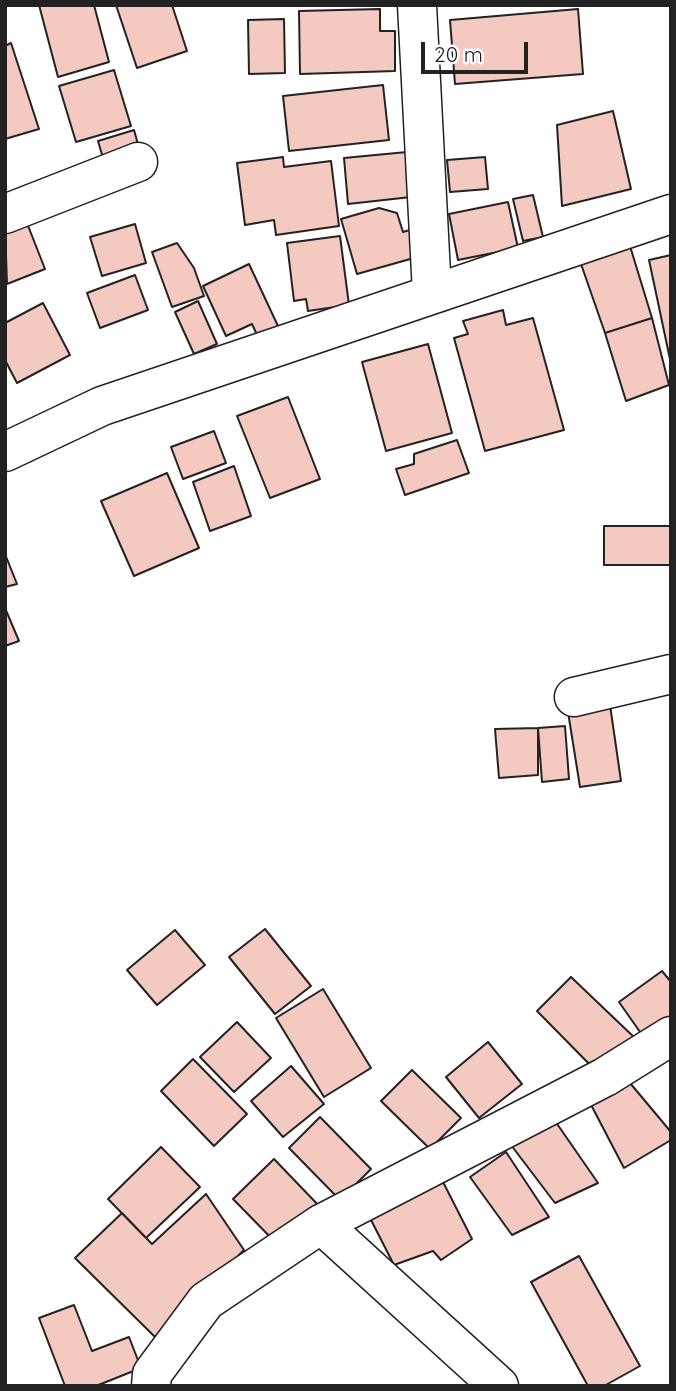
<!DOCTYPE html>
<html>
<head>
<meta charset="utf-8">
<style>
  body { margin:0 }
  #map { position:relative; width:676px; height:1391px; overflow:hidden; background:#fff; font-family:Quicksand,sans-serif }
  canvas { display:block }
  .frame { position:absolute; inset:0; border:7px solid #222; pointer-events:none }
  .scale { position:absolute; left:421px; top:42px; width:107px; height:32px; box-sizing:border-box; border:4px solid #222; border-top:0; padding-left:9px; font-size:21px; line-height:24px; white-space:nowrap; color:#222; -webkit-text-stroke:5px #fff; paint-order:stroke }
</style>
</head>
<body>
<div id="map">
<canvas width="676" height="1391"></canvas>
<div class="frame"></div>
<div class="scale">20 m</div>
</div>
<script>
const c = document.querySelector('canvas').getContext('2d');
c.lineJoin = 'round';
function paint(path, color) { c.fillStyle = color; c.fill(path, 'evenodd'); }
const shape = rows => new Path2D(rows.map(r => 'M' + r).join(''));
function trace(path, color, width, dash) { c.strokeStyle = color; c.lineWidth = width; c.lineCap = dash ? 'butt' : 'round'; c.setLineDash(dash || []); c.stroke(path); }
const building = shape([
  [39,5,94,5,109,62,58,77,39,5],
  [116,5,172,5,187,51,137,68,116,5],
  [380,9,380,31,395,31,395,71,300,74,299,11,380,9],
  [578,9,583,74,455,84,450,20,578,9],
  [284,19,285,73,249,74,248,20,284,19],
  [11,43,39,129,5,139,5,46,11,43],
  [114,70,131,126,76,142,59,86,114,70],
  [383,85,389,140,289,151,283,96,383,85],
  [613,111,631,189,562,206,557,125,613,111],
  [134,130,141,155,105,165,98,141,134,130],
  [407,152,411,197,348,204,344,158,407,152],
  [283,157,284,167,331,161,339,226,276,235,274,220,245,225,237,163,283,157],
  [485,157,488,189,450,192,447,160,485,157],
  [533,195,543,237,523,241,513,199,533,195],
  [508,202,518,248,458,260,449,214,508,202],
  [379,208,397,213,403,232,413,229,421,256,357,274,341,219,379,208],
  [25,218,45,269,7,284,5,226,25,218],
  [135,224,146,263,102,276,90,237,135,224],
  [340,236,349,305,308,311,306,299,294,301,287,243,340,236],
  [177,243,194,268,204,296,172,307,152,252,177,243],
  [630,246,652,318,605,333,581,264,630,246],
  [671,255,671,364,649,260,671,255],
  [249,264,278,326,258,337,252,324,226,336,203,286,249,264],
  [135,275,148,310,100,328,87,293,135,275],
  [198,301,217,344,194,354,175,312,198,301],
  [43,303,70,355,17,383,5,360,5,323,43,303],
  [503,310,506,325,533,318,564,430,485,451,454,338,468,334,463,321,503,310],
  [652,318,669,385,626,401,605,333,652,318],
  [428,344,452,433,386,451,362,362,428,344],
  [288,397,320,479,270,498,237,416,288,397],
  [214,431,226,463,183,479,171,447,214,431],
  [457,440,469,473,405,495,396,469,414,464,414,454,457,440],
  [234,466,251,516,210,531,193,482,234,466],
  [167,473,199,548,134,576,101,501,167,473],
  [604,526,671,526,671,565,604,565,604,526],
  [5,554,17,584,5,587,5,554],
  [5,608,19,641,5,646,5,608],
  [610,705,621,781,580,787,568,712,610,705],
  [565,726,569,779,542,782,538,728,565,726],
  [538,728,538,775,499,778,495,729,538,728],
  [265,929,311,986,275,1014,229,957,265,929],
  [175,930,205,965,157,1005,127,970,175,930],
  [662,971,671,982,671,1025,647,1042,619,1002,662,971],
  [571,977,637,1040,601,1076,537,1011,571,977],
  [323,989,371,1068,324,1097,276,1018,323,989],
  [237,1022,271,1058,234,1092,200,1057,237,1022],
  [488,1042,522,1084,479,1118,446,1077,488,1042],
  [193,1059,247,1114,214,1146,161,1091,193,1059],
  [291,1066,324,1104,283,1137,251,1101,291,1066],
  [412,1070,461,1118,430,1149,381,1101,412,1070],
  [625,1077,671,1132,671,1140,624,1168,589,1101,625,1077],
  [320,1117,371,1169,340,1200,289,1148,320,1117],
  [553,1118,598,1183,555,1203,511,1145,553,1118],
  [161,1147,200,1187,146,1238,108,1199,161,1147],
  [506,1152,549,1217,512,1235,470,1177,506,1152],
  [274,1159,322,1209,281,1248,233,1199,274,1159],
  [441,1178,472,1239,441,1260,433,1251,394,1265,371,1220,441,1178],
  [206,1194,244,1250,155,1337,75,1258,122,1213,152,1244,206,1194],
  [579,1256,640,1366,604,1386,588,1386,531,1282,579,1256],
  [74,1305,92,1351,129,1337,141,1368,96,1386,65,1386,39,1318,74,1305]
]);
const minor = shape([
  [417,5,432,293],
  [5,214,138,162],
  [5,452,102,406,671,214],
  [574,697,671,674],
  [321,1224,499,1386],
  [151,1386,152,1374,206,1301,321,1224,605,1077,671,1036]
]);
paint(building, '#f3c9c0');
trace(building, '#222', 2);
trace(minor, '#222', 41);
trace(minor, '#fff', 38);
</script>
</body>
</html>
